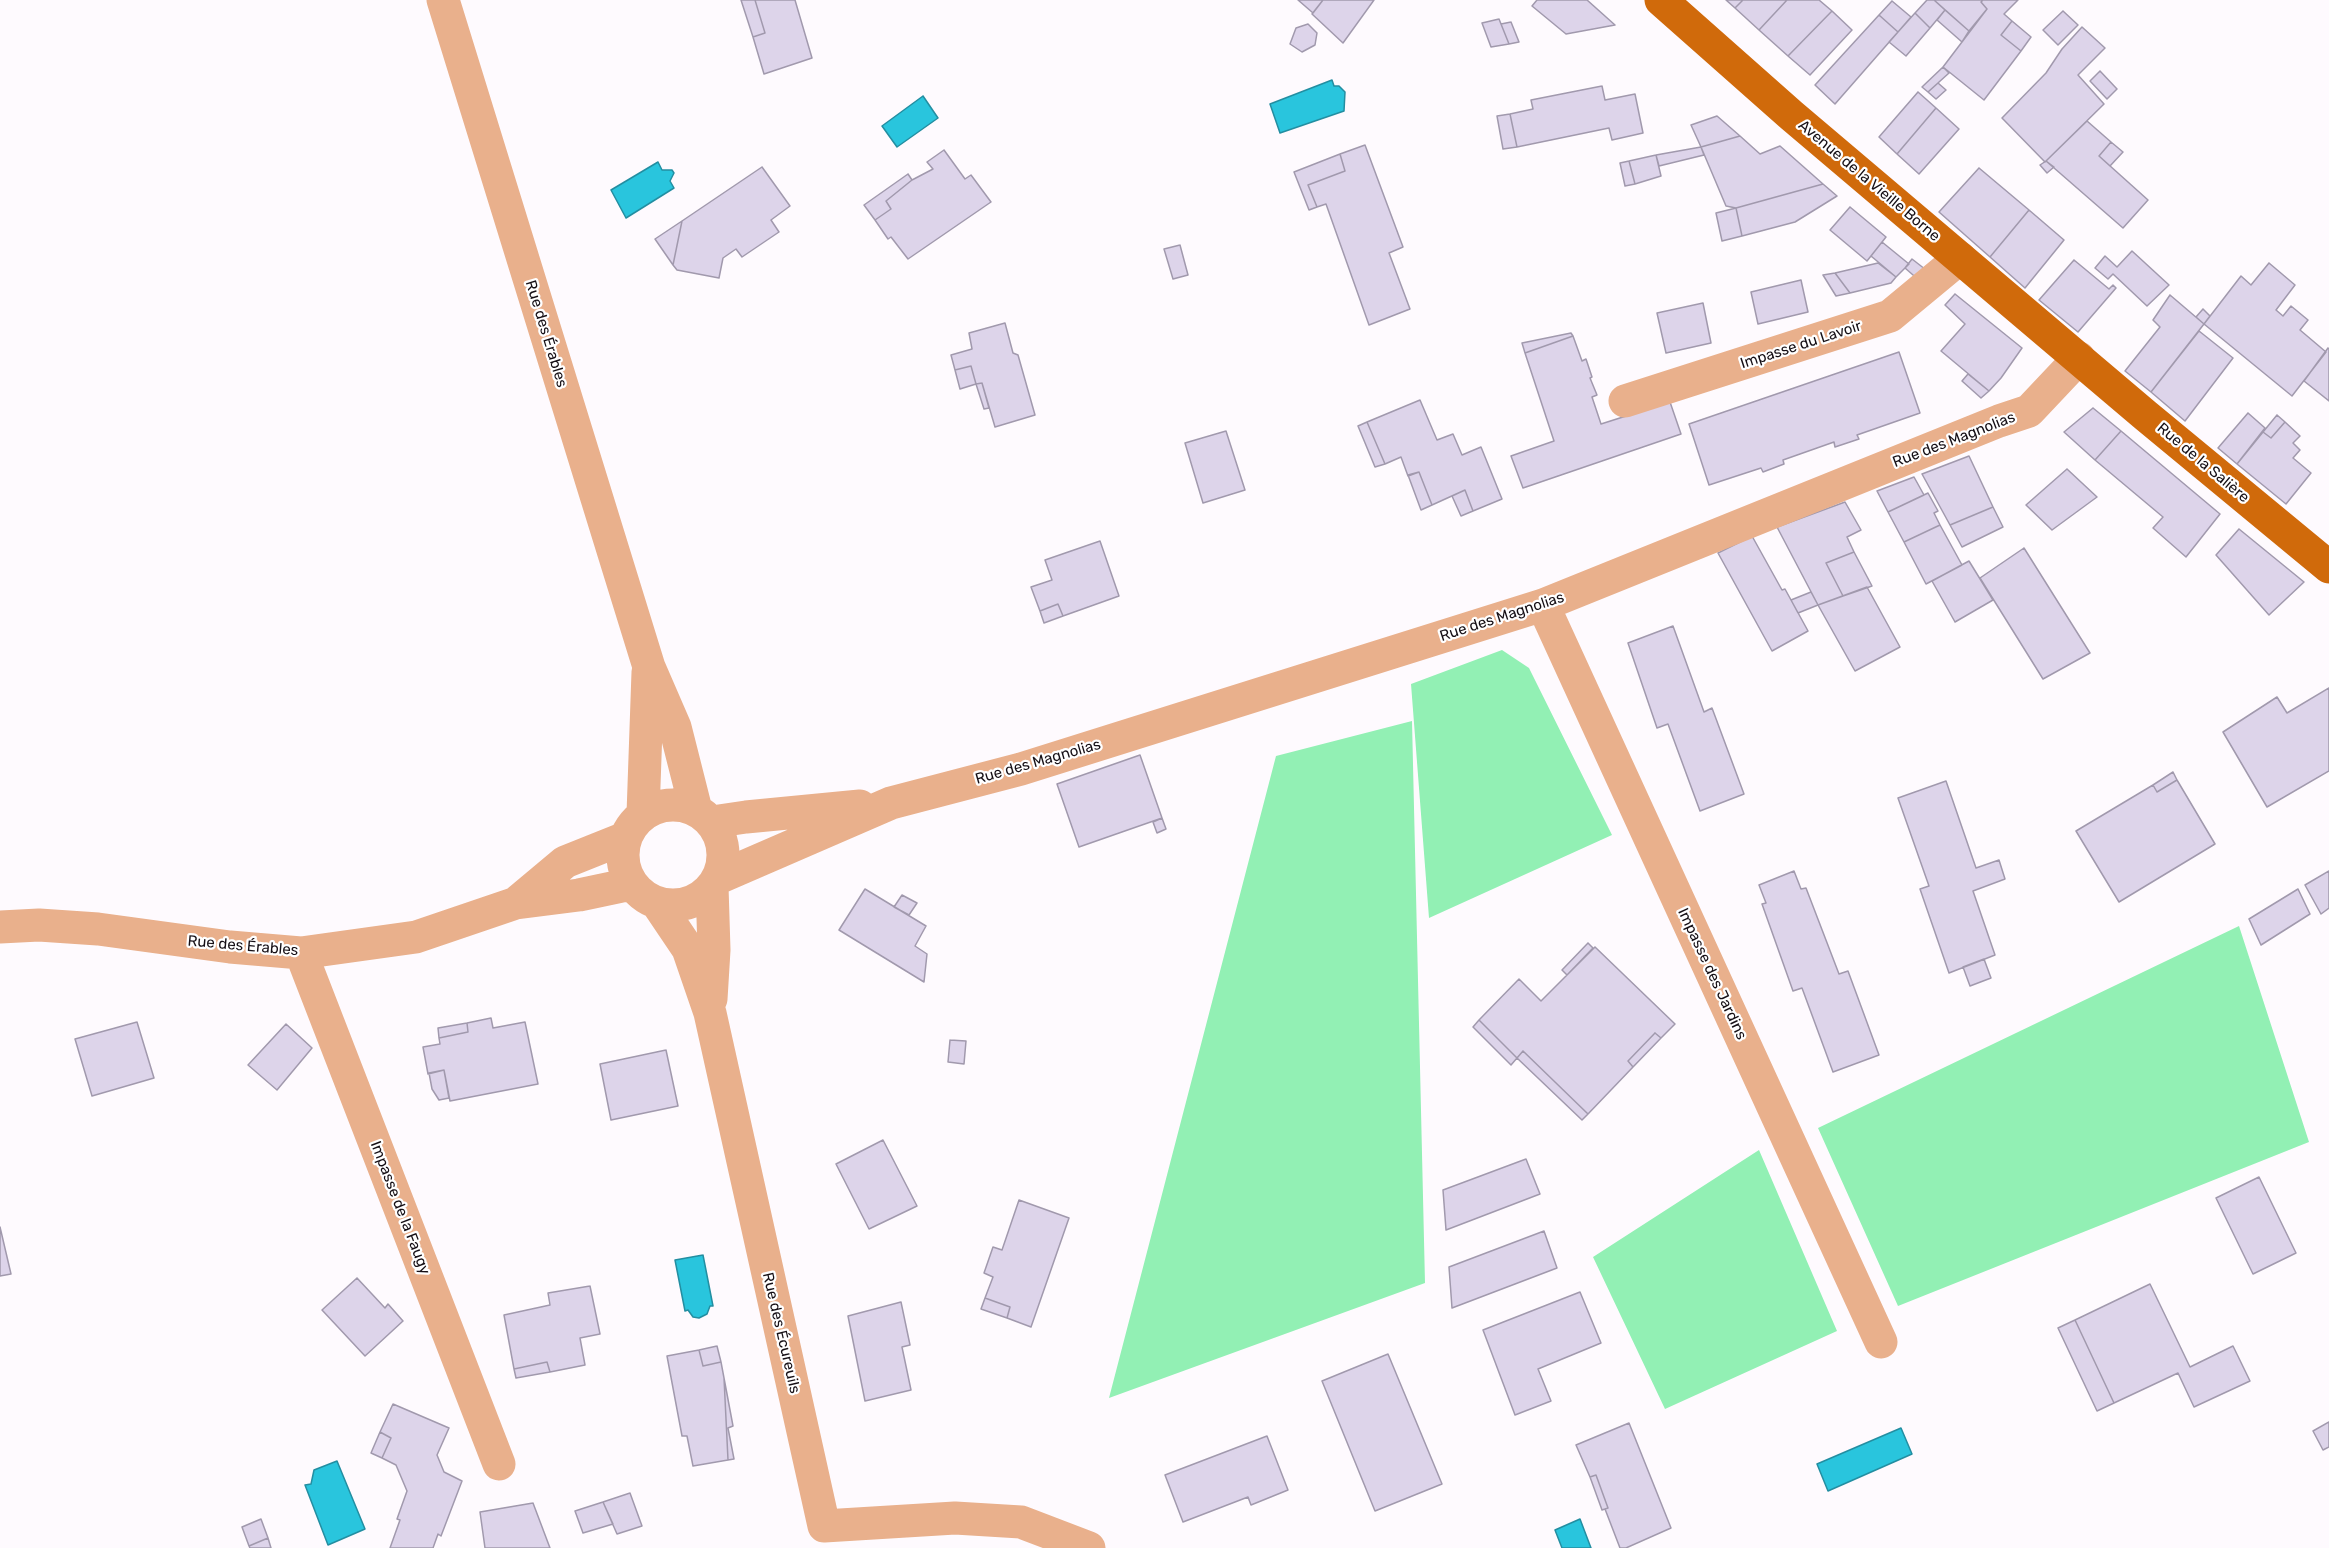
<!DOCTYPE html>
<html>
<head>
<meta charset="utf-8">
<style>
  body { margin:0 }
  canvas { display:block; background:#fefafe }
</style>
</head>
<body>
<canvas width="2329" height="1548"></canvas>
<script>
const c = document.querySelector('canvas').getContext('2d');
c.lineJoin = 'round';
function paint(path, color) { c.fillStyle = color; c.fill(path, 'evenodd'); }
const shape = rows => new Path2D(rows.map(r => 'M' + r).join(''));
function trace(path, color, width, dash) { c.strokeStyle = color; c.lineWidth = width; c.lineCap = dash ? 'butt' : 'round'; c.setLineDash(dash || []); c.stroke(path); }
function label(font, color, halo, rows, align = 'center') {
  c.font = font + ' Rubik,sans-serif'; c.lineWidth = 4.5; c.setLineDash([]); c.textBaseline = 'middle'; c.strokeStyle = halo; c.fillStyle = color; for (const [text, x, y, turn = 0] of rows) {
    c.save(); c.translate(x, y); c.rotate((+turn || 0) * Math.PI / 180); c.textAlign = isNaN(turn) ? turn : align; if (halo) c.strokeText(text, 0, 0); c.fillText(text, 0, 0); c.restore();
  }
}
const green = shape([
  [1502,650,1529,668,1612,835,1429,918,1411,684],
  [1412,721,1425,1283,1109,1398,1276,756],
  [2239,926,2309,1142,1898,1306,1818,1128],
  [1759,1150,1837,1331,1665,1409,1593,1257]
]);
const water = shape([
  [1332,80,1334,86,1339,86,1345,92,1344,111,1280,133,1270,104,1332,80],
  [923,96,938,118,897,147,882,126,923,96],
  [658,162,662,170,672,170,674,173,670,181,674,188,626,218,611,190,658,162],
  [703,1255,713,1306,710,1306,707,1314,699,1318,693,1317,688,1310,685,1311,675,1260,703,1255],
  [1901,1428,1912,1454,1828,1491,1817,1464,1901,1428],
  [337,1461,365,1529,328,1545,305,1485,311,1484,314,1470,337,1461],
  [1580,1519,1591,1548,1562,1548,1555,1530,1580,1519]
]);
const building = shape([
  [741,0,755,0,765,33,753,37,741,0],
  [755,0,795,0,812,58,764,74,753,37,765,33,755,0],
  [1298,0,1323,0,1313,13,1298,0],
  [1323,0,1374,0,1343,43,1312,14,1323,0],
  [1537,0,1587,0,1615,25,1566,34,1532,6,1537,0],
  [1726,0,1743,0,1735,8,1726,0],
  [1743,0,1787,0,1759,30,1735,8,1743,0],
  [1787,0,1819,0,1832,11,1788,56,1759,30,1787,0],
  [1927,0,1934,0,1945,10,1930,28,1915,13,1927,0],
  [1934,0,1983,0,1981,2,1987,9,1969,31,1934,0],
  [1983,0,2018,0,2004,14,2012,21,2001,35,2021,51,1984,100,1943,67,1987,9,1981,2,1983,0],
  [1892,1,1911,17,1898,32,1879,15,1892,1],
  [1945,10,1969,31,1962,42,1937,20,1945,10],
  [1832,11,1852,30,1810,75,1788,56,1832,11],
  [2063,11,2078,25,2058,45,2043,30,2063,11],
  [1915,13,1930,28,1906,56,1889,42,1915,13],
  [1879,15,1898,32,1835,104,1815,85,1879,15],
  [1499,19,1509,44,1491,47,1482,23,1499,19],
  [2012,21,2031,37,2021,51,2001,35,2012,21],
  [1511,22,1519,42,1509,44,1501,24,1511,22],
  [1308,24,1317,33,1315,45,1302,52,1290,44,1296,28,1308,24],
  [2082,27,2105,48,2078,75,2104,104,2045,162,2002,118,2046,73,2062,49,2082,27],
  [1943,67,1949,73,1928,92,1922,87,1943,67],
  [2100,71,2117,89,2107,99,2090,81,2100,71],
  [1938,83,1946,90,1936,99,1928,92,1938,83],
  [1602,86,1605,100,1635,94,1643,133,1612,140,1609,128,1517,147,1510,114,1533,109,1531,100,1602,86],
  [1918,92,1936,108,1897,154,1879,137,1918,92],
  [1936,108,1959,129,1919,174,1897,154,1936,108],
  [1510,114,1517,147,1503,149,1497,116,1510,114],
  [1717,116,1740,136,1701,147,1691,125,1717,116],
  [2087,121,2111,142,2099,156,2148,200,2123,228,2046,161,2087,121],
  [1740,136,1760,154,1780,146,1823,184,1736,208,1726,206,1701,147,1740,136],
  [2111,142,2123,152,2110,166,2099,156,2111,142],
  [1365,145,1403,247,1389,253,1410,309,1369,325,1326,204,1317,207,1308,185,1345,171,1340,154,1365,145],
  [1701,147,1704,155,1659,166,1656,155,1701,147],
  [944,150,965,179,971,175,991,202,908,259,891,237,888,239,875,220,891,209,886,201,912,180,933,169,927,162,944,150],
  [1340,154,1345,171,1308,185,1317,207,1309,210,1294,172,1340,154],
  [1656,155,1661,176,1635,184,1629,161,1656,155],
  [1629,161,1635,184,1625,186,1620,163,1629,161],
  [2046,161,2054,167,2047,173,2040,165,2046,161],
  [762,167,790,206,771,220,779,232,742,257,736,249,723,258,719,278,677,270,673,265,682,221,762,167],
  [1979,168,2029,210,1990,257,1939,212,1979,168],
  [908,174,912,180,886,201,891,209,875,220,864,205,908,174],
  [1823,184,1837,196,1795,222,1742,236,1736,208,1823,184],
  [1850,207,1886,237,1867,261,1830,230,1850,207],
  [1736,208,1742,236,1722,241,1716,213,1736,208],
  [2029,210,2064,240,2025,288,1990,257,2029,210],
  [682,221,673,265,655,239,682,221],
  [1882,242,1909,264,1896,277,1871,256,1882,242],
  [1180,245,1188,275,1173,279,1164,249,1180,245],
  [2132,251,2169,285,2147,306,2113,274,2108,279,2095,268,2105,256,2117,267,2132,251],
  [1912,259,1930,273,1921,282,1905,268,1912,259],
  [2074,260,2109,289,2113,285,2116,288,2078,332,2039,300,2074,260],
  [1878,263,1896,277,1891,283,1850,293,1835,273,1878,263],
  [2269,263,2295,285,2276,310,2283,316,2291,306,2308,320,2300,330,2326,352,2292,396,2204,324,2241,276,2251,285,2269,263],
  [1835,273,1850,293,1836,296,1823,275,1835,273],
  [1801,280,1808,312,1758,324,1751,292,1801,280],
  [1955,294,2022,348,2001,378,1989,391,1941,351,1965,324,1945,305,1955,294],
  [2170,295,2204,324,2151,392,2125,371,2160,327,2153,320,2170,295],
  [1703,303,1711,343,1666,353,1657,313,1703,303],
  [2203,309,2210,316,2204,324,2196,317,2203,309],
  [1005,323,1013,353,1018,355,1035,415,995,427,982,383,976,384,971,366,955,370,951,355,972,349,969,333,1005,323],
  [2199,331,2233,358,2185,421,2151,392,2199,331],
  [1571,333,1573,336,1525,353,1522,343,1571,333],
  [1573,336,1582,361,1586,359,1592,377,1590,378,1597,395,1592,397,1601,424,1670,402,1681,434,1523,488,1511,456,1554,441,1525,353,1573,336],
  [2328,348,2329,349,2329,401,2304,381,2328,348],
  [1899,352,1920,413,1857,435,1859,439,1835,447,1834,442,1783,460,1784,464,1763,472,1761,468,1709,485,1689,424,1899,352],
  [971,366,976,384,960,389,955,370,971,366],
  [1968,374,1989,391,1981,398,1962,381,1968,374],
  [982,383,989,408,984,409,976,384,982,383],
  [1420,400,1437,440,1453,434,1462,455,1481,447,1502,499,1473,511,1465,490,1432,505,1419,472,1408,476,1401,457,1385,464,1367,422,1420,400],
  [2093,408,2121,431,2095,460,2064,432,2093,408],
  [2248,413,2265,428,2237,464,2218,448,2248,413],
  [2277,415,2285,422,2271,438,2263,432,2277,415],
  [1367,422,1385,464,1375,467,1358,426,1367,422],
  [2285,422,2300,436,2293,443,2300,450,2293,458,2311,473,2286,504,2237,464,2263,432,2271,438,2285,422],
  [1226,431,1245,490,1203,503,1185,443,1226,431],
  [2121,431,2220,514,2186,557,2153,528,2163,517,2095,460,2121,431],
  [1969,456,1993,507,1950,525,1922,474,1969,456],
  [2067,469,2097,497,2052,530,2026,505,2067,469],
  [1419,472,1432,505,1421,510,1408,475,1419,472],
  [1914,477,1924,495,1888,512,1877,491,1914,477],
  [1465,490,1473,511,1461,516,1452,496,1465,490],
  [1928,493,1938,511,1934,513,1940,525,1904,542,1888,512,1928,493],
  [1845,502,1861,530,1847,537,1854,552,1826,563,1843,596,1818,605,1777,527,1845,502],
  [1993,507,2003,527,1962,547,1950,525,1993,507],
  [1940,525,1962,565,1926,584,1904,542,1940,525],
  [2239,529,2304,582,2269,615,2216,555,2239,529],
  [1752,536,1782,590,1785,589,1808,631,1772,651,1718,553,1752,536],
  [1100,541,1119,596,1063,616,1058,604,1040,611,1031,587,1052,580,1045,560,1100,541],
  [2024,548,2090,653,2043,679,1980,578,2024,548],
  [1854,552,1872,586,1843,596,1826,563,1854,552],
  [1969,561,1993,600,1955,622,1932,581,1969,561],
  [1867,587,1900,647,1855,671,1818,605,1867,587],
  [1811,592,1818,605,1798,613,1791,600,1811,592],
  [1058,604,1063,616,1044,623,1040,611,1058,604],
  [1673,626,1704,712,1712,708,1744,794,1700,811,1668,724,1657,728,1628,643,1673,626],
  [2329,688,2329,771,2267,807,2223,732,2277,697,2287,713,2329,688],
  [1140,755,1162,818,1079,847,1057,784,1140,755],
  [2173,772,2177,780,2157,792,2153,785,2173,772],
  [2177,780,2215,844,2119,902,2076,831,2153,785,2157,792,2177,780],
  [1946,781,1976,868,1999,860,2005,879,1973,891,1995,955,1949,973,1920,889,1929,886,1898,798,1946,781],
  [1162,818,1166,829,1157,833,1153,822,1162,818],
  [1794,871,1801,889,1806,888,1839,974,1848,971,1879,1055,1833,1072,1802,988,1793,991,1762,904,1766,903,1759,885,1794,871],
  [2329,871,2329,908,2321,914,2305,885,2329,871],
  [865,889,926,926,915,946,927,954,924,982,839,930,865,889],
  [2298,889,2310,914,2261,945,2249,919,2298,889],
  [902,895,917,903,909,915,894,907,902,895],
  [1588,943,1593,948,1567,975,1562,970,1588,943],
  [1595,947,1675,1024,1661,1038,1655,1033,1628,1061,1633,1067,1588,1114,1523,1051,1517,1058,1479,1020,1519,979,1541,1001,1595,947],
  [1984,959,1991,978,1970,986,1963,967,1984,959],
  [491,1018,493,1028,525,1022,538,1084,450,1101,444,1070,428,1074,423,1047,440,1044,439,1038,468,1032,467,1023,491,1018],
  [1479,1020,1517,1058,1511,1065,1473,1027,1479,1020],
  [137,1022,154,1078,92,1096,75,1039,137,1022],
  [467,1023,468,1032,439,1038,438,1028,467,1023],
  [286,1024,312,1048,277,1090,248,1065,286,1024],
  [1655,1033,1661,1038,1633,1067,1628,1061,1655,1033],
  [950,1040,966,1041,964,1064,948,1062,950,1040],
  [666,1050,678,1106,611,1120,600,1064,666,1050],
  [1523,1051,1588,1114,1582,1120,1517,1058,1523,1051],
  [444,1070,449,1098,439,1100,432,1089,429,1073,444,1070],
  [883,1140,917,1206,869,1229,836,1164,883,1140],
  [1526,1159,1540,1194,1446,1230,1443,1190,1526,1159],
  [2259,1177,2296,1253,2253,1274,2216,1198,2259,1177],
  [1019,1200,1069,1218,1031,1327,1007,1318,1010,1307,985,1298,993,1277,984,1273,993,1247,1002,1250,1019,1200],
  [0,1227,11,1274,0,1276,0,1227],
  [1544,1231,1557,1268,1452,1308,1449,1267,1544,1231],
  [357,1278,385,1308,388,1304,403,1321,365,1356,322,1310,357,1278],
  [2150,1284,2190,1367,2233,1346,2250,1381,2194,1407,2178,1373,2114,1403,2075,1320,2150,1284],
  [590,1286,600,1334,580,1338,585,1365,550,1372,547,1362,514,1369,504,1315,550,1305,548,1293,590,1286],
  [1580,1292,1601,1343,1538,1369,1551,1401,1515,1415,1483,1330,1580,1292],
  [985,1298,1010,1307,1007,1318,981,1309,985,1298],
  [901,1302,910,1345,902,1347,911,1390,865,1401,848,1316,901,1302],
  [2075,1320,2114,1403,2097,1411,2058,1328,2075,1320],
  [717,1346,721,1362,703,1366,699,1350,717,1346],
  [699,1350,703,1366,721,1362,724,1378,728,1460,693,1466,687,1436,682,1436,667,1356,699,1350],
  [1388,1354,1442,1484,1375,1511,1322,1381,1388,1354],
  [547,1362,550,1372,516,1378,514,1369,547,1362],
  [724,1378,733,1426,728,1428,734,1459,728,1460,724,1378],
  [393,1404,449,1428,437,1455,444,1472,462,1481,441,1536,438,1534,433,1548,390,1548,400,1520,397,1519,407,1491,396,1465,382,1458,391,1438,380,1432,393,1404],
  [2329,1422,2329,1447,2323,1450,2313,1431,2329,1422],
  [1629,1423,1671,1528,1626,1548,1620,1548,1605,1509,1608,1508,1596,1475,1590,1477,1576,1445,1629,1423],
  [380,1432,391,1438,382,1458,371,1453,380,1432],
  [1267,1436,1288,1490,1251,1505,1248,1497,1183,1522,1165,1475,1267,1436],
  [1596,1475,1608,1508,1602,1510,1590,1477,1596,1475],
  [630,1493,642,1526,617,1534,603,1502,630,1493],
  [603,1502,613,1524,583,1533,575,1511,603,1502],
  [533,1503,550,1548,485,1548,480,1512,533,1503],
  [261,1519,268,1538,249,1546,242,1527,261,1519],
  [268,1538,271,1548,250,1548,249,1546,268,1538]
]);
const minor = shape([
  [443,0,649,667,675,727,696,810],
  [1625,401,1890,316,1960,258],
  [1543,605,1881,1342],
  '623 855a50 50 0 1 1 100 0a50 50 0 1 1-100 0Z',
  [643,814,648,672],
  [712,822,746,817,860,806],
  [718,878,891,803,1021,769,1543,605,1999,421,2029,411,2079,358],
  [516,903,565,862,625,838],
  [657,903,688,949,710,1013,824,1526,955,1518,1021,1522,1089,1548],
  [0,927,39,925,98,929,230,947,301,953,416,937,516,903,579,895,631,884],
  [301,953,499,1464],
  [711,999,714,950,712,886]
]);
const major = shape([
  [1661,0,1791,115,2145,415,2329,567]
]);
const streetNames = [
  ["Avenue de la Vieille Borne",1869,181,40],
  ["Rue des Érables",546,334,73],
  ["Impasse du Lavoir",1801,345,-18],
  ["Rue des Magnolias",1954,440,-21],
  ["Rue de la Salière",2203,463,40],
  ["Rue des Magnolias",1502,617,-18],
  ["Rue des Magnolias",1038,762,-16],
  ["Rue des Érables",243,946,5],
  ["Impasse des Jardins",1712,974,65],
  ["Impasse de la Faugy",400,1208,69],
  ["Rue des Écureuils",781,1333,77]
];
paint(green, '#92f0b4');
paint(water, '#29c5dd');
trace(water, '#238ea1', 1.5);
paint(building, '#ddd4ea');
trace(building, '#a199ad', 1.5);
trace(minor, '#e9b08c', 33);
trace(major, '#d06a0b', 33);
label('15px', '#150f15', '#fff', streetNames);
</script>
</body>
</html>
